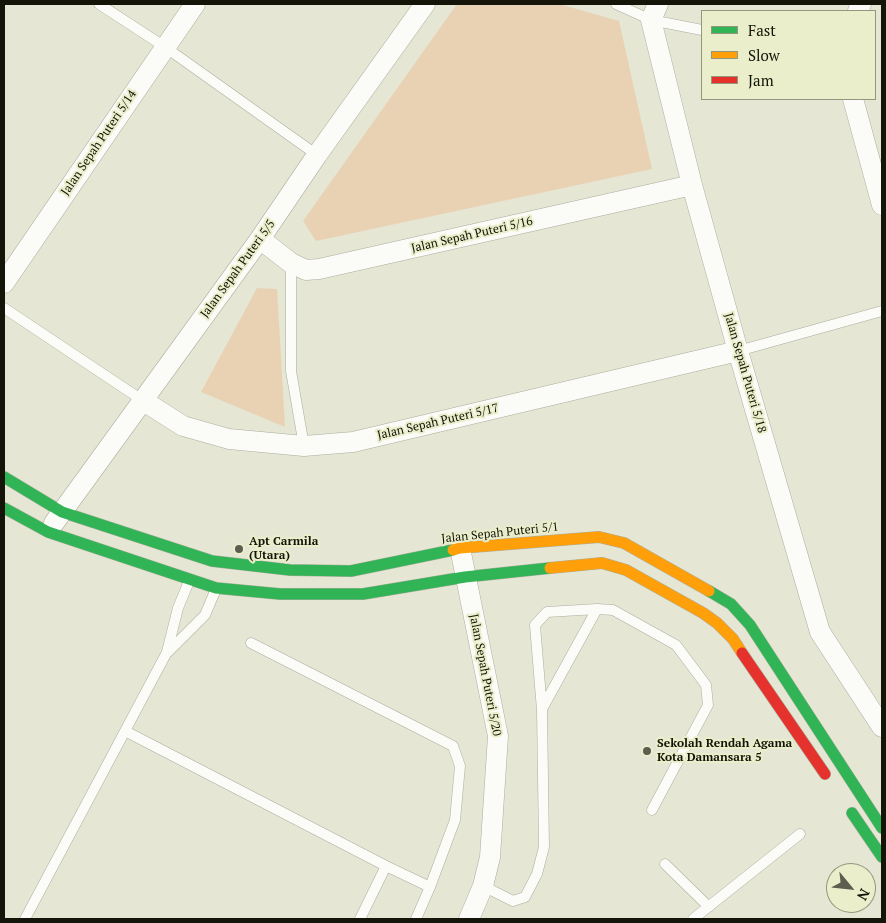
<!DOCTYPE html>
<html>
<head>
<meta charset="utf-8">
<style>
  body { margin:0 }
  #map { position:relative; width:886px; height:923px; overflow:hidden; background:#e5e6d3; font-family:"PT Serif",serif }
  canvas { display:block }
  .frame { position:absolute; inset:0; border:5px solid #141408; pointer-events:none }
  .legend { position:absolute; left:701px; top:10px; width:175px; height:90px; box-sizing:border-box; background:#ebeecb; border:1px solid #95977d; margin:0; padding:6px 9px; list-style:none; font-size:15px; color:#141408 }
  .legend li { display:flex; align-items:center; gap:10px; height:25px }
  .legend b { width:25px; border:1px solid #95977d }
  .north { position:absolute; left:826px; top:863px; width:50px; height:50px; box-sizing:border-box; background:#ebeecb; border:1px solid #95977d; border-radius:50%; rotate:118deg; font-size:14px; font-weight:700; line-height:20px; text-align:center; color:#141408 }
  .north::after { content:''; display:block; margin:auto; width:18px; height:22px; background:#5d5e4f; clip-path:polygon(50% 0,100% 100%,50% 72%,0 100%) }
</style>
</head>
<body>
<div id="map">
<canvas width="886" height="923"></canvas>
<div class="frame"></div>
<ul class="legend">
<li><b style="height:6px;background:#30b455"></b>Fast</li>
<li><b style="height:6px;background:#ff9f0a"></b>Slow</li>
<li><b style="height:6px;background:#e5322d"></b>Jam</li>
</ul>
<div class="north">N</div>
</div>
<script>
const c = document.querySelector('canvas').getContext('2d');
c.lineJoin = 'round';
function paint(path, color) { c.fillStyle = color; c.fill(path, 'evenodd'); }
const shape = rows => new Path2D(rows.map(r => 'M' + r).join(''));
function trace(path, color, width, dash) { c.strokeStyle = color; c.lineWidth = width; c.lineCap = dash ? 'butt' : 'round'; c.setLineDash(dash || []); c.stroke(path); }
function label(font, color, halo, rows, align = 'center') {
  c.font = font + ' "PT Serif",serif'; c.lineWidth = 4; c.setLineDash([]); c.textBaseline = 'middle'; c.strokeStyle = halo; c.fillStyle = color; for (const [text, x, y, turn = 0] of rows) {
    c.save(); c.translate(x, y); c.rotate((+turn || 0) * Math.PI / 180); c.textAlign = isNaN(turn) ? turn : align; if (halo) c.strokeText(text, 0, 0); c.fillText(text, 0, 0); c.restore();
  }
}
const green = shape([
  [457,4,559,4,619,21,652,169,316,241,303,221],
  [257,288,277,289,285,427,201,392]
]);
const lane = shape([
  [99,4,165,47,317,155],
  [616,4,651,20,702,30],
  [291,263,291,371,304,446],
  [4,308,142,400],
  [738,351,882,311],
  [251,643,453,746,460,766,455,820,430,887,416,919],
  [168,652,205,615,216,589],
  [542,709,597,609],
  [125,731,386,866,430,887],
  [665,864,709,907],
  [483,886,513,901,525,897,537,874,544,847,542,710,535,625,547,612,597,609,613,610,676,645,706,685,708,705,652,810],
  [25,919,167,652,178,608,190,579],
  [360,919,386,866],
  [693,919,800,834]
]);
const street = shape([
  [658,4,651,20,692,185,738,351,820,632,882,727],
  [858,11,861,4],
  [853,99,882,205],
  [260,239,291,263,306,270,319,269,692,185],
  [4,283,195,4],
  [142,400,183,426,229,439,304,446,353,442,738,351],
  [54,523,260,239,317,155,425,4],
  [460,548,498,736,490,857,483,886,469,919]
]);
const fast = shape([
  [4,477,62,512,212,561,290,570,351,571,453,550],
  [4,508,48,532,216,588,280,594,363,594,465,577,550,568],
  [709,591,731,604,750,625,882,828],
  [852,813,882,857]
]);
const slow = shape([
  [453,550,460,548,599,537,624,543,709,591],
  [550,568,602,563,626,570,703,613,717,623,733,639,742,653]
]);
const jam = shape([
  [742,653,825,774]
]);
const markers = [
  [239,549,5,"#5d5e4f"],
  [647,751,5,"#5d5e4f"]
];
const streetNames = [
  ["Jalan Sepah Puteri 5/14",99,143,-56],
  ["Jalan Sepah Puteri 5/16",472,235,-13],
  ["Jalan Sepah Puteri 5/5",238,269,-54],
  ["Jalan Sepah Puteri 5/18",745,373,74],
  ["Jalan Sepah Puteri 5/17",438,422,-13],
  ["Jalan Sepah Puteri 5/1",500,533,-6],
  ["Jalan Sepah Puteri 5/20",485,675,79]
];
const poiNames = [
  ["Apt Carmila",249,542],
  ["(Utara)",249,556],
  ["Sekolah Rendah Agama",657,744],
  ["Kota Damansara 5",657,758]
];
paint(green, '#e9d2b4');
trace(lane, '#acad9e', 11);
trace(street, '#acad9e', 21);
trace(fast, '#acad9e', 12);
trace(slow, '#acad9e', 12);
trace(jam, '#acad9e', 12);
trace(lane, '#fbfbf8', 10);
trace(street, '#fbfbf8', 20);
trace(fast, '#30b455', 11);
trace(slow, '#ff9f0a', 11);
trace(jam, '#e5322d', 11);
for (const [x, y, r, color] of markers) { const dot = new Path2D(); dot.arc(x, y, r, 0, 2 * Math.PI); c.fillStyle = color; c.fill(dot); trace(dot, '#ebeecb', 2); }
label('12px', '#141408', '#ebeecb', streetNames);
label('bold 12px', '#141408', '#ebeecb', poiNames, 'left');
</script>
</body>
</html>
